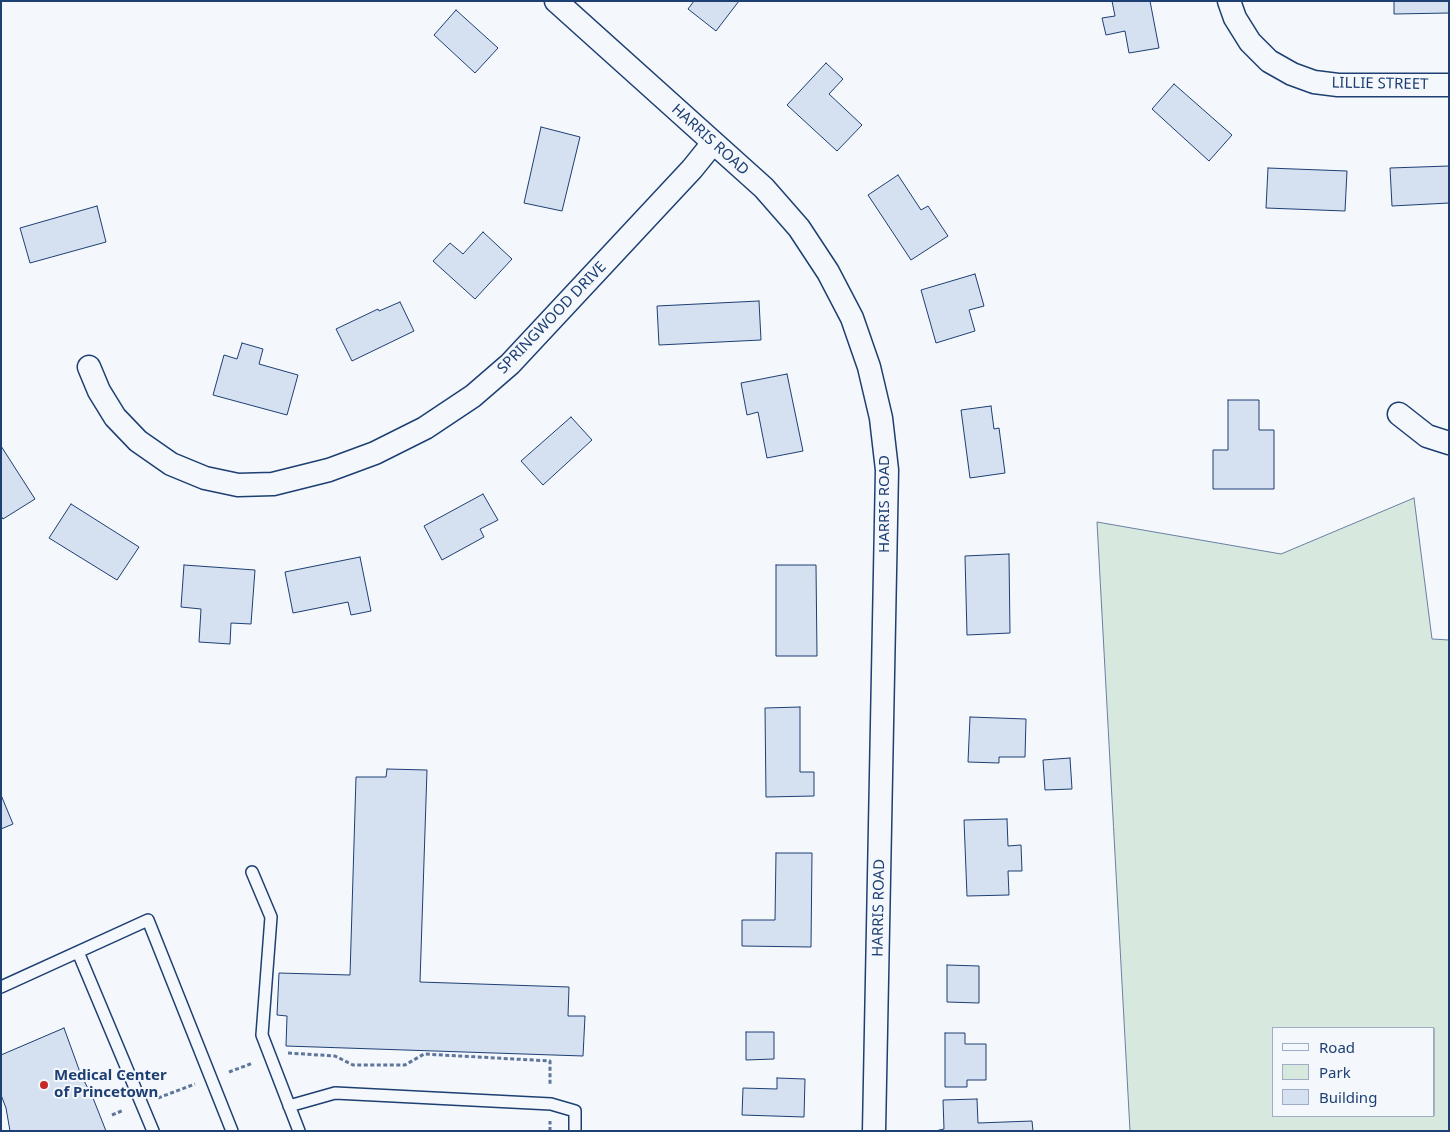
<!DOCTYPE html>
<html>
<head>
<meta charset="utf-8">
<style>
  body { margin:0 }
  #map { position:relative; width:1450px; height:1132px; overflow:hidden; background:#f4f7fb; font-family:"Noto Sans",sans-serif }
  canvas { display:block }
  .frame { position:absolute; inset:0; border:2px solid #1d3f73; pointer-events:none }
  .legend { position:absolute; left:1272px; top:1027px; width:162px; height:90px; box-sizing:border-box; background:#f4f7fb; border:1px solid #9eadc5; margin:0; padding:6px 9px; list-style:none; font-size:15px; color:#1d3f73 }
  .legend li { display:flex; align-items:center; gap:10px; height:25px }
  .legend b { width:25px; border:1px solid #9eadc5 }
</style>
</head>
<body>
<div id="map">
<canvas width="1450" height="1132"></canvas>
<div class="frame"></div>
<ul class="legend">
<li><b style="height:6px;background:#f4f7fb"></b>Road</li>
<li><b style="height:14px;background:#d7e8df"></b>Park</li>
<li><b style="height:14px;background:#d5e0f0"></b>Building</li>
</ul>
</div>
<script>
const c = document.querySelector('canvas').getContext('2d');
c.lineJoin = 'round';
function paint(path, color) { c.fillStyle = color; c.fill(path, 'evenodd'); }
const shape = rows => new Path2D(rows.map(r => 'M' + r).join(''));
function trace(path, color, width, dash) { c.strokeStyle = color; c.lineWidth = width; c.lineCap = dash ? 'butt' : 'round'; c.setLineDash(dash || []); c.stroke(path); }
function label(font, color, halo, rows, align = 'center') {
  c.font = font + ' "Noto Sans",sans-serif'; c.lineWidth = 4; c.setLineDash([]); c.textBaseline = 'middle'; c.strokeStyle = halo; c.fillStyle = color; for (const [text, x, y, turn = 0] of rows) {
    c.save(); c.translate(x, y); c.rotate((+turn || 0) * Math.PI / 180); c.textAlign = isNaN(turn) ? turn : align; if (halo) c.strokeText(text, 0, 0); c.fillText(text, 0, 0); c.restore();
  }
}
const green = shape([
  [1414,498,1432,639,1449,640,1449,1131,1130,1131,1097,522,1281,554,1414,498],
  [1274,1028,1434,1028,1434,1116,1274,1116,1274,1028]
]);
const building = shape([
  [694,1,739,1,716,31,688,9,694,1],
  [1112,1,1150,1,1159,48,1129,53,1125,31,1106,35,1102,18,1115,16,1112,1],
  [1394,1,1449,1,1449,13,1394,14,1394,1],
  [456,10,498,48,475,73,434,35,456,10],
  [826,63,843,79,829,94,862,125,837,151,787,105,826,63],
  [1174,84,1232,135,1209,161,1152,109,1174,84],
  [541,127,580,137,562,211,524,203,541,127],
  [1449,166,1449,203,1392,206,1390,168,1449,166],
  [1268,168,1347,171,1345,211,1266,208,1268,168],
  [898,175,921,210,928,206,948,236,911,260,868,195,898,175],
  [97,206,106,242,30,263,20,228,97,206],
  [483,232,512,259,475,299,433,261,450,243,463,254,483,232],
  [975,274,984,306,969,310,975,331,936,343,921,290,975,274],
  [759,301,761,340,659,345,657,306,759,301],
  [400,302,414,331,352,361,336,329,378,309,379,311,400,302],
  [242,343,263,349,259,364,298,375,287,415,213,395,224,355,237,359,242,343],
  [787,374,803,451,767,458,758,412,747,415,741,383,787,374],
  [1228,400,1259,400,1259,430,1274,430,1274,489,1213,489,1213,450,1228,450,1228,400],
  [991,406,994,429,999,428,1005,473,970,478,961,410,991,406],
  [571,417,592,440,543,485,521,461,571,417],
  [1,446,35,499,3,519,1,516,1,446],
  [483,494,498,520,480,529,484,537,442,560,424,526,483,494],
  [71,504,139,547,117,580,49,538,71,504],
  [1009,554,1010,633,967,635,965,556,1009,554],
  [360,557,371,611,351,615,348,602,293,613,285,572,360,557],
  [184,565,255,570,251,624,231,623,230,644,199,642,201,609,181,607,184,565],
  [776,565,816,565,817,656,776,656,776,565],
  [800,707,800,772,814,772,814,796,766,797,765,708,800,707],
  [970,717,1026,719,1025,757,999,757,999,763,968,762,970,717],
  [1070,758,1072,789,1045,790,1043,760,1070,758],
  [387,769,427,770,420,982,569,987,568,1016,585,1016,583,1056,286,1046,287,1016,277,1015,279,973,350,975,356,777,386,777,387,769],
  [1,795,13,824,1,829,1,795],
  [1007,819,1008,846,1021,845,1022,871,1008,871,1009,895,967,896,964,820,1007,819],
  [776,853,812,853,811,947,742,946,742,920,775,920,776,853],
  [947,965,979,966,979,1003,947,1002,947,965],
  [64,1028,81,1075,93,1098,106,1131,10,1131,6,1108,1,1095,1,1055,64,1028],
  [746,1032,774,1032,774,1059,746,1060,746,1032],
  [945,1033,965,1033,965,1044,986,1044,986,1080,967,1080,967,1087,945,1087,945,1033],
  [777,1078,805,1079,804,1117,742,1115,743,1088,777,1089,777,1078],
  [977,1099,978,1123,1032,1121,1033,1131,935,1131,944,1129,943,1100,977,1099]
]);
const path = shape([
  [288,1053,335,1056,353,1065,405,1065,424,1054,550,1061,550,1085],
  [229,1072,253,1063],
  [158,1098,195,1084],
  [112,1115,124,1110],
  [550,1131,550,1121]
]);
const lane = shape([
  [252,872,271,917,262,1035,299,1131],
  [78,952,153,1131],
  [1,987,148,920,232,1131],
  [289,1106,335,1093,551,1104,575,1111,575,1131]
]);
const street = shape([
  [556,1,764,188,799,228,828,272,852,318,869,367,881,418,887,470,874,1131],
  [1229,1,1235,18,1250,42,1269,61,1292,74,1314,82,1338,85,1449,85],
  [89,367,99,391,115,417,138,441,171,464,205,478,238,485,273,484,329,470,375,453,425,428,473,396,510,364,692,169,713,143],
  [1399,414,1427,436,1449,443]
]);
const markers = [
  [44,1085,5,"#c62828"]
];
const streetNames = [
  ["LILLIE STREET",1380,84,1],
  ["HARRIS ROAD",710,140,42],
  ["SPRINGWOOD DRIVE",552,318,-46],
  ["HARRIS ROAD",885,504,-90],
  ["HARRIS ROAD",879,908,-89]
];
const poiNames = [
  ["Medical Center",54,1076],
  ["of Princetown",54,1093]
];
paint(green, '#d7e8df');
trace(green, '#687fa3', 1);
paint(building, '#d5e0f0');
trace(building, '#1d3f73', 1);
trace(lane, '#1d3f73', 14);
trace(street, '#1d3f73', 25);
trace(path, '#5e769c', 3, [4, 2.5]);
trace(lane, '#f4f7fb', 11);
trace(street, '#f4f7fb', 22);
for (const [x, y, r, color] of markers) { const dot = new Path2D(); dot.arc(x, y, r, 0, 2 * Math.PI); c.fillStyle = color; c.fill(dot); trace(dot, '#f4f7fb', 2); }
label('15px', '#1d3f73', '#f4f7fb', streetNames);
label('bold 15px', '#1d3f73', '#f4f7fb', poiNames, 'left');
</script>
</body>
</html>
